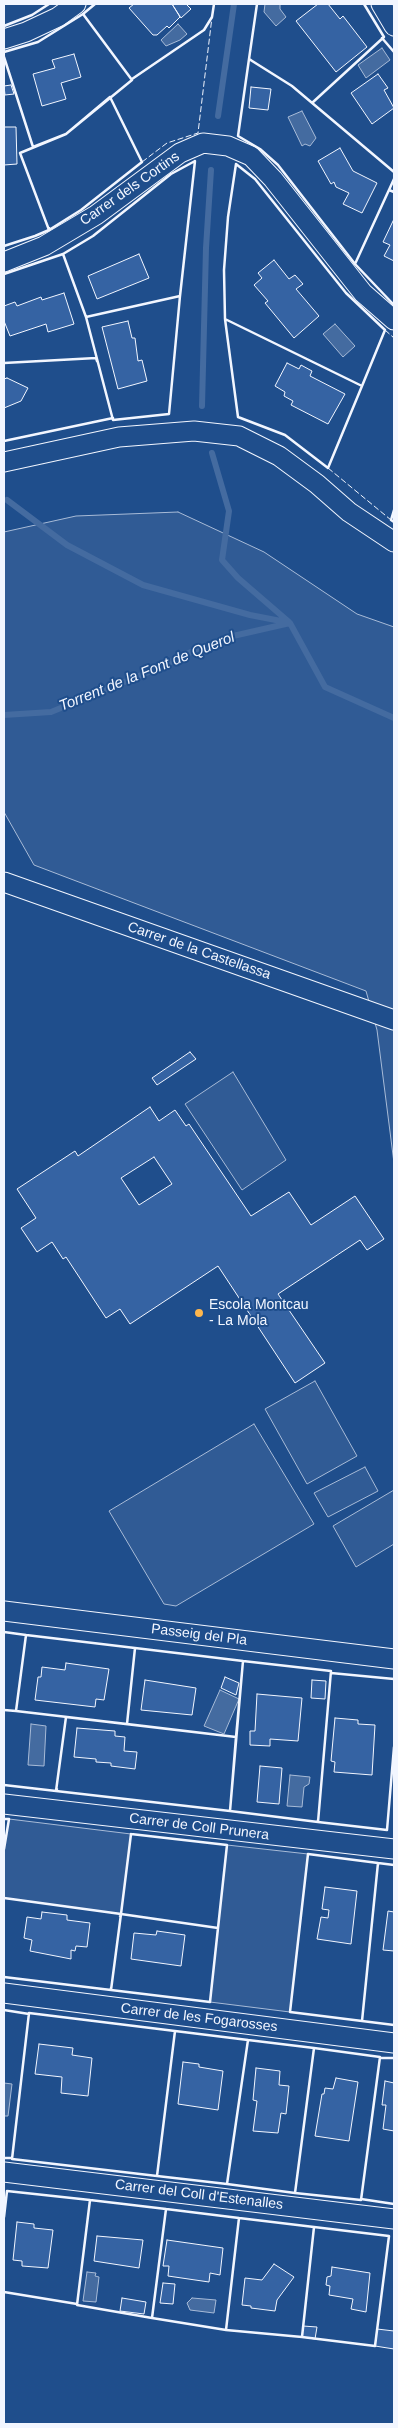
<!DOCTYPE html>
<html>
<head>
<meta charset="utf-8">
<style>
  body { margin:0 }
  #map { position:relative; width:398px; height:2428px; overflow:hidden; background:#1f4e8c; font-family:Helvetica,sans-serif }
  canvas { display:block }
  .frame { position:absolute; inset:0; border:5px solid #f2f6ff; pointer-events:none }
</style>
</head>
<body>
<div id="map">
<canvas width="398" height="2428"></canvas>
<div class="frame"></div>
</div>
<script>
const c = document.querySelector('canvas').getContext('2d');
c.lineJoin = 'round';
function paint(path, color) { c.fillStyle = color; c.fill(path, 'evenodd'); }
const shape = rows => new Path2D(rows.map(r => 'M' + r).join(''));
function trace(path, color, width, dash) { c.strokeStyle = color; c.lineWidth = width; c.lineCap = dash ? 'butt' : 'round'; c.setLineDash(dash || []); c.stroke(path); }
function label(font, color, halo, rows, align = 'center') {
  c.font = font + ' Helvetica,sans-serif'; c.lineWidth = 4; c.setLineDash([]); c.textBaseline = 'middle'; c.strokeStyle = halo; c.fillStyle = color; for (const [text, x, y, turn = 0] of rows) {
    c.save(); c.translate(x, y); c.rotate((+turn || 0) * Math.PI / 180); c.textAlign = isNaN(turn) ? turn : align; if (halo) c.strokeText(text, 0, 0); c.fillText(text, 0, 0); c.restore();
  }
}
const built = shape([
  [178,512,264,552,357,614,394,627,394,1163,377,1030,366,991,34,865,4,812,4,532,76,516,178,512],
  [233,1072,286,1160,242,1190,185,1104,233,1072],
  [315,1381,357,1456,307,1484,265,1409,315,1381],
  [254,1424,314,1524,176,1606,164,1604,109,1511,254,1424],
  [365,1467,378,1491,328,1517,314,1493,365,1467],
  [394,1490,394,1544,356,1567,333,1526,394,1490],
  [9,1819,131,1834,121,1914,4,1898,4,1849,9,1819],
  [227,1845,308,1854,290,2012,210,2002,227,1845]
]);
const water = shape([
  [265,4,280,4,280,9,286,17,276,26,264,12,265,4],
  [178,24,187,34,180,40,166,46,161,40,178,24],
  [382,48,390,60,366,78,358,65,382,48],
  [302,111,316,138,310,146,305,144,302,146,288,117,302,111],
  [335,324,355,346,343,357,323,334,335,324],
  [220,1690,239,1699,224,1734,204,1726,220,1690],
  [31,1724,46,1726,44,1766,28,1765,31,1724],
  [290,1775,310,1777,309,1784,304,1787,302,1807,287,1806,290,1775],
  [4,2083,12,2084,8,2116,4,2116,4,2083],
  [87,2272,96,2273,95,2276,99,2277,96,2302,83,2301,87,2272],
  [192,2298,216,2300,214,2313,190,2310,187,2303,192,2298]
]);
const stream = shape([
  [218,116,234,4],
  [202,406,206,248,211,170],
  [212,453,229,511,222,560,238,578,289,622],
  [7,500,67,545,143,585,250,615,286,622],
  [4,715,51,712,156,669,197,649,233,636,290,623,325,687,394,718]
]);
const building = shape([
  [134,4,172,4,180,17,169,28,167,26,157,35,153,35,129,8,134,4],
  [172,4,186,4,191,9,181,18,172,4],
  [318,4,328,4,340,19,343,16,367,47,336,72,296,21,318,4],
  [74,54,81,77,61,83,66,99,42,106,33,74,55,68,52,60,74,54],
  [378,74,388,88,384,90,394,108,372,124,351,93,378,74],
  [11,85,14,94,5,95,4,86,11,85],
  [251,87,271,89,268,110,249,108,251,87],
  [4,127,16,127,17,164,4,165,4,127],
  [340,148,353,171,377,183,362,213,343,204,349,193,336,187,334,182,331,184,318,161,340,148],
  [394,219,394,261,384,256,390,245,383,242,394,219],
  [139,254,149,278,97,299,88,276,139,254],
  [274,260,289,279,295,275,303,284,296,289,319,316,294,338,265,303,268,301,254,285,262,278,258,273,274,260],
  [64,293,74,324,48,332,46,324,10,336,4,321,4,306,15,302,17,306,41,297,42,300,64,293],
  [128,321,132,338,135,338,138,361,142,360,147,381,118,389,102,327,128,321],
  [287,363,299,369,301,365,312,371,310,376,345,394,328,424,291,405,293,401,284,396,285,392,275,386,287,363],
  [7,378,28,388,21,401,4,408,4,379,7,378],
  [190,1052,196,1059,157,1085,152,1078,190,1052],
  [150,1107,159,1121,175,1110,186,1126,189,1124,251,1216,289,1192,311,1225,355,1196,384,1239,367,1250,360,1240,278,1294,325,1363,295,1383,218,1266,130,1324,120,1309,106,1318,66,1257,63,1259,52,1242,37,1252,21,1228,36,1218,17,1189,75,1151,78,1156,150,1107],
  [154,1157,172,1184,139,1205,121,1178,154,1157],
  [66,1663,109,1669,104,1700,96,1699,95,1707,35,1700,38,1677,41,1677,42,1667,65,1670,66,1663],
  [225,1677,239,1683,236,1695,221,1688,225,1677],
  [145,1680,196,1688,192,1715,141,1710,145,1680],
  [312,1680,326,1681,325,1699,311,1698,312,1680],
  [257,1694,302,1698,298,1741,270,1739,270,1746,250,1745,250,1731,255,1731,257,1694],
  [335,1718,358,1720,358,1724,375,1725,372,1775,334,1772,335,1762,331,1761,335,1718],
  [77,1728,115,1731,115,1736,125,1737,124,1751,137,1752,135,1769,111,1766,111,1763,96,1762,96,1759,74,1757,77,1728],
  [260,1766,282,1768,279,1804,257,1802,260,1766],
  [325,1887,357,1891,351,1944,317,1939,321,1917,328,1918,329,1910,322,1909,325,1887],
  [394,1908,394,1951,383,1950,388,1911,394,1912,394,1908],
  [42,1912,67,1915,67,1920,90,1923,87,1947,76,1946,75,1951,71,1950,71,1959,30,1951,32,1940,24,1938,27,1917,41,1919,42,1912],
  [157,1931,185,1935,181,1966,131,1959,134,1933,156,1935,157,1931],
  [39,2044,73,2048,72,2055,92,2058,88,2096,61,2093,62,2077,35,2074,39,2044],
  [183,2062,199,2064,199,2067,223,2071,218,2110,178,2104,183,2062],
  [256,2068,280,2071,279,2085,289,2086,286,2114,281,2113,278,2133,253,2131,257,2101,253,2100,256,2068],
  [336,2078,358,2082,349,2141,315,2136,322,2094,324,2094,325,2088,333,2089,336,2078],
  [385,2081,394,2083,394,2131,383,2129,386,2105,382,2105,385,2081],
  [17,2222,34,2224,34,2228,53,2230,48,2268,22,2266,22,2261,13,2260,17,2222],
  [97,2236,143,2240,139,2268,94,2261,97,2236],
  [167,2240,223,2248,220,2275,210,2273,209,2282,168,2276,169,2266,163,2266,167,2240],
  [274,2264,294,2277,277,2300,275,2311,251,2308,251,2306,242,2305,245,2278,262,2280,274,2264],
  [332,2267,370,2273,366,2312,351,2309,353,2299,329,2295,330,2286,326,2285,327,2277,331,2276,332,2267],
  [163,2283,175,2284,173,2304,160,2303,163,2283],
  [122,2298,146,2302,144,2314,120,2311,122,2298],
  [303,2326,317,2327,315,2339,302,2337,303,2326],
  [377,2329,394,2331,394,2349,375,2346,377,2329]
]);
const minor = shape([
  [381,4,394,26],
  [4,39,26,32,58,17,76,4],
  [4,262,44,246,96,215,180,153,203,143,228,146,251,156,273,179,363,293,394,320],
  [4,462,119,437,194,431,239,436,279,456,317,484,349,512,394,542],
  [4,882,394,1020],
  [4,1611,394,1659],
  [4,1804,394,1849],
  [4,1993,394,2043],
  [4,2172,394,2219]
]);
const fence = shape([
  [142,162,167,143,198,133,212,17],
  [385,330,394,338],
  [328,468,391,520]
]);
const wall = shape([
  [84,15,83,14,95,4],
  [4,26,32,15,49,4],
  [382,38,394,52],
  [4,52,38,42,83,14,132,80,66,134,33,147,4,57],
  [251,60,249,59,257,4],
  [132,79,204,30,212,17,214,4],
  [110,97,142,162,81,210,49,230,20,153,66,134,110,97],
  [312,103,384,37,364,4],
  [195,161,180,296,86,317,63,254,93,236,171,174,195,161],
  [236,164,255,179,346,293,385,330,362,386,225,319,224,270,228,217,236,164],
  [394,172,292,86,249,59,238,136,260,149,278,165,355,264,394,179],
  [390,188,389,190,394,192],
  [4,246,35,236,49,230,49,228],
  [355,264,394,305],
  [4,274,63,254],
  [180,296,169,414,113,420,86,317,180,296],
  [225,319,362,386,328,468,285,435,238,417,225,319],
  [4,363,96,358,97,361],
  [4,441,113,418],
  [394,510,391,520,394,522],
  [4,1632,26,1635],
  [26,1635,135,1648,127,1724,16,1711,26,1635],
  [135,1648,243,1661,236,1737,127,1724,135,1648],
  [243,1661,331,1671,318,1822,230,1811,243,1661],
  [331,1673,394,1679],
  [4,1710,16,1711],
  [66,1717,236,1737,230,1811,56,1791,66,1717],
  [4,1785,56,1791,57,1789],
  [4,1819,9,1819,4,1849],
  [318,1820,318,1822,387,1830,394,1747],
  [131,1834,227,1845,218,1928,121,1914,131,1834],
  [378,1865,378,1863,394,1865],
  [4,1898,121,1914,120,1916],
  [121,1914,218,1928,210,2002,111,1990,121,1914],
  [4,1977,111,1990,111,1988],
  [4,2010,29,2014],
  [29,2013,175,2031,157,2176,12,2159,29,2013],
  [362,2021,378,1863,308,1854,290,2012,394,2025],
  [175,2031,248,2040,227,2184,157,2176,175,2031],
  [248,2040,314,2048,295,2193,227,2184,248,2040],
  [314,2048,380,2057,361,2200,295,2193,314,2048],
  [380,2058,394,2058],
  [4,2158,12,2158],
  [361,2199,394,2204],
  [166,2209,239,2218,226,2330,152,2318,166,2209],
  [4,2217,7,2191,90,2200,166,2209,152,2318,77,2305,90,2200],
  [239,2218,314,2227,302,2337,226,2330,239,2218],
  [314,2227,389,2236,375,2346,302,2337,314,2227],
  [4,2292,77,2304]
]);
const markers = [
  [199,1313,5,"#ffb74d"]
];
const streetNames = [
  ["Carrer dels Cortins",130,189,-35],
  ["Carrer de la Castellassa",199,951,19],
  ["Passeig del Pla",199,1635,7],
  ["Carrer de Coll Prunera",199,1827,7],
  ["Carrer de les Fogarosses",199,2018,7],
  ["Carrer del Coll d'Estenalles",199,2195,7]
];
const poiNames = [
  ["Escola Montcau",209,1305],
  ["- La Mola",209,1321]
];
const waterNames = [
  ["Torrent de la Font de Querol",147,672,-22]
];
paint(built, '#305b95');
trace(built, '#a8bbd7', 1);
paint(water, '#446ba0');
trace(water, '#a8bbd7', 1);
trace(stream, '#446ba0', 6);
paint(building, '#3563a3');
trace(building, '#f2f6ff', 1);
trace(minor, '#f2f6ff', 21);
trace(minor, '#1f4e8c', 19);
trace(fence, '#f2f6ff', 1, [6, 2.5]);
trace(wall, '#f2f6ff', 2.5);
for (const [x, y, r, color] of markers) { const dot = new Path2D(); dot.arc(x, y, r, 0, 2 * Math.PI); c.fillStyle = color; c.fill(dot); trace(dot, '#1f4e8c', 2); }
label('14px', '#f2f6ff', '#1f4e8c', streetNames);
label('14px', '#f2f6ff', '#1f4e8c', poiNames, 'left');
label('italic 15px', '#f2f6ff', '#1f4e8c', waterNames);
</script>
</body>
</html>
